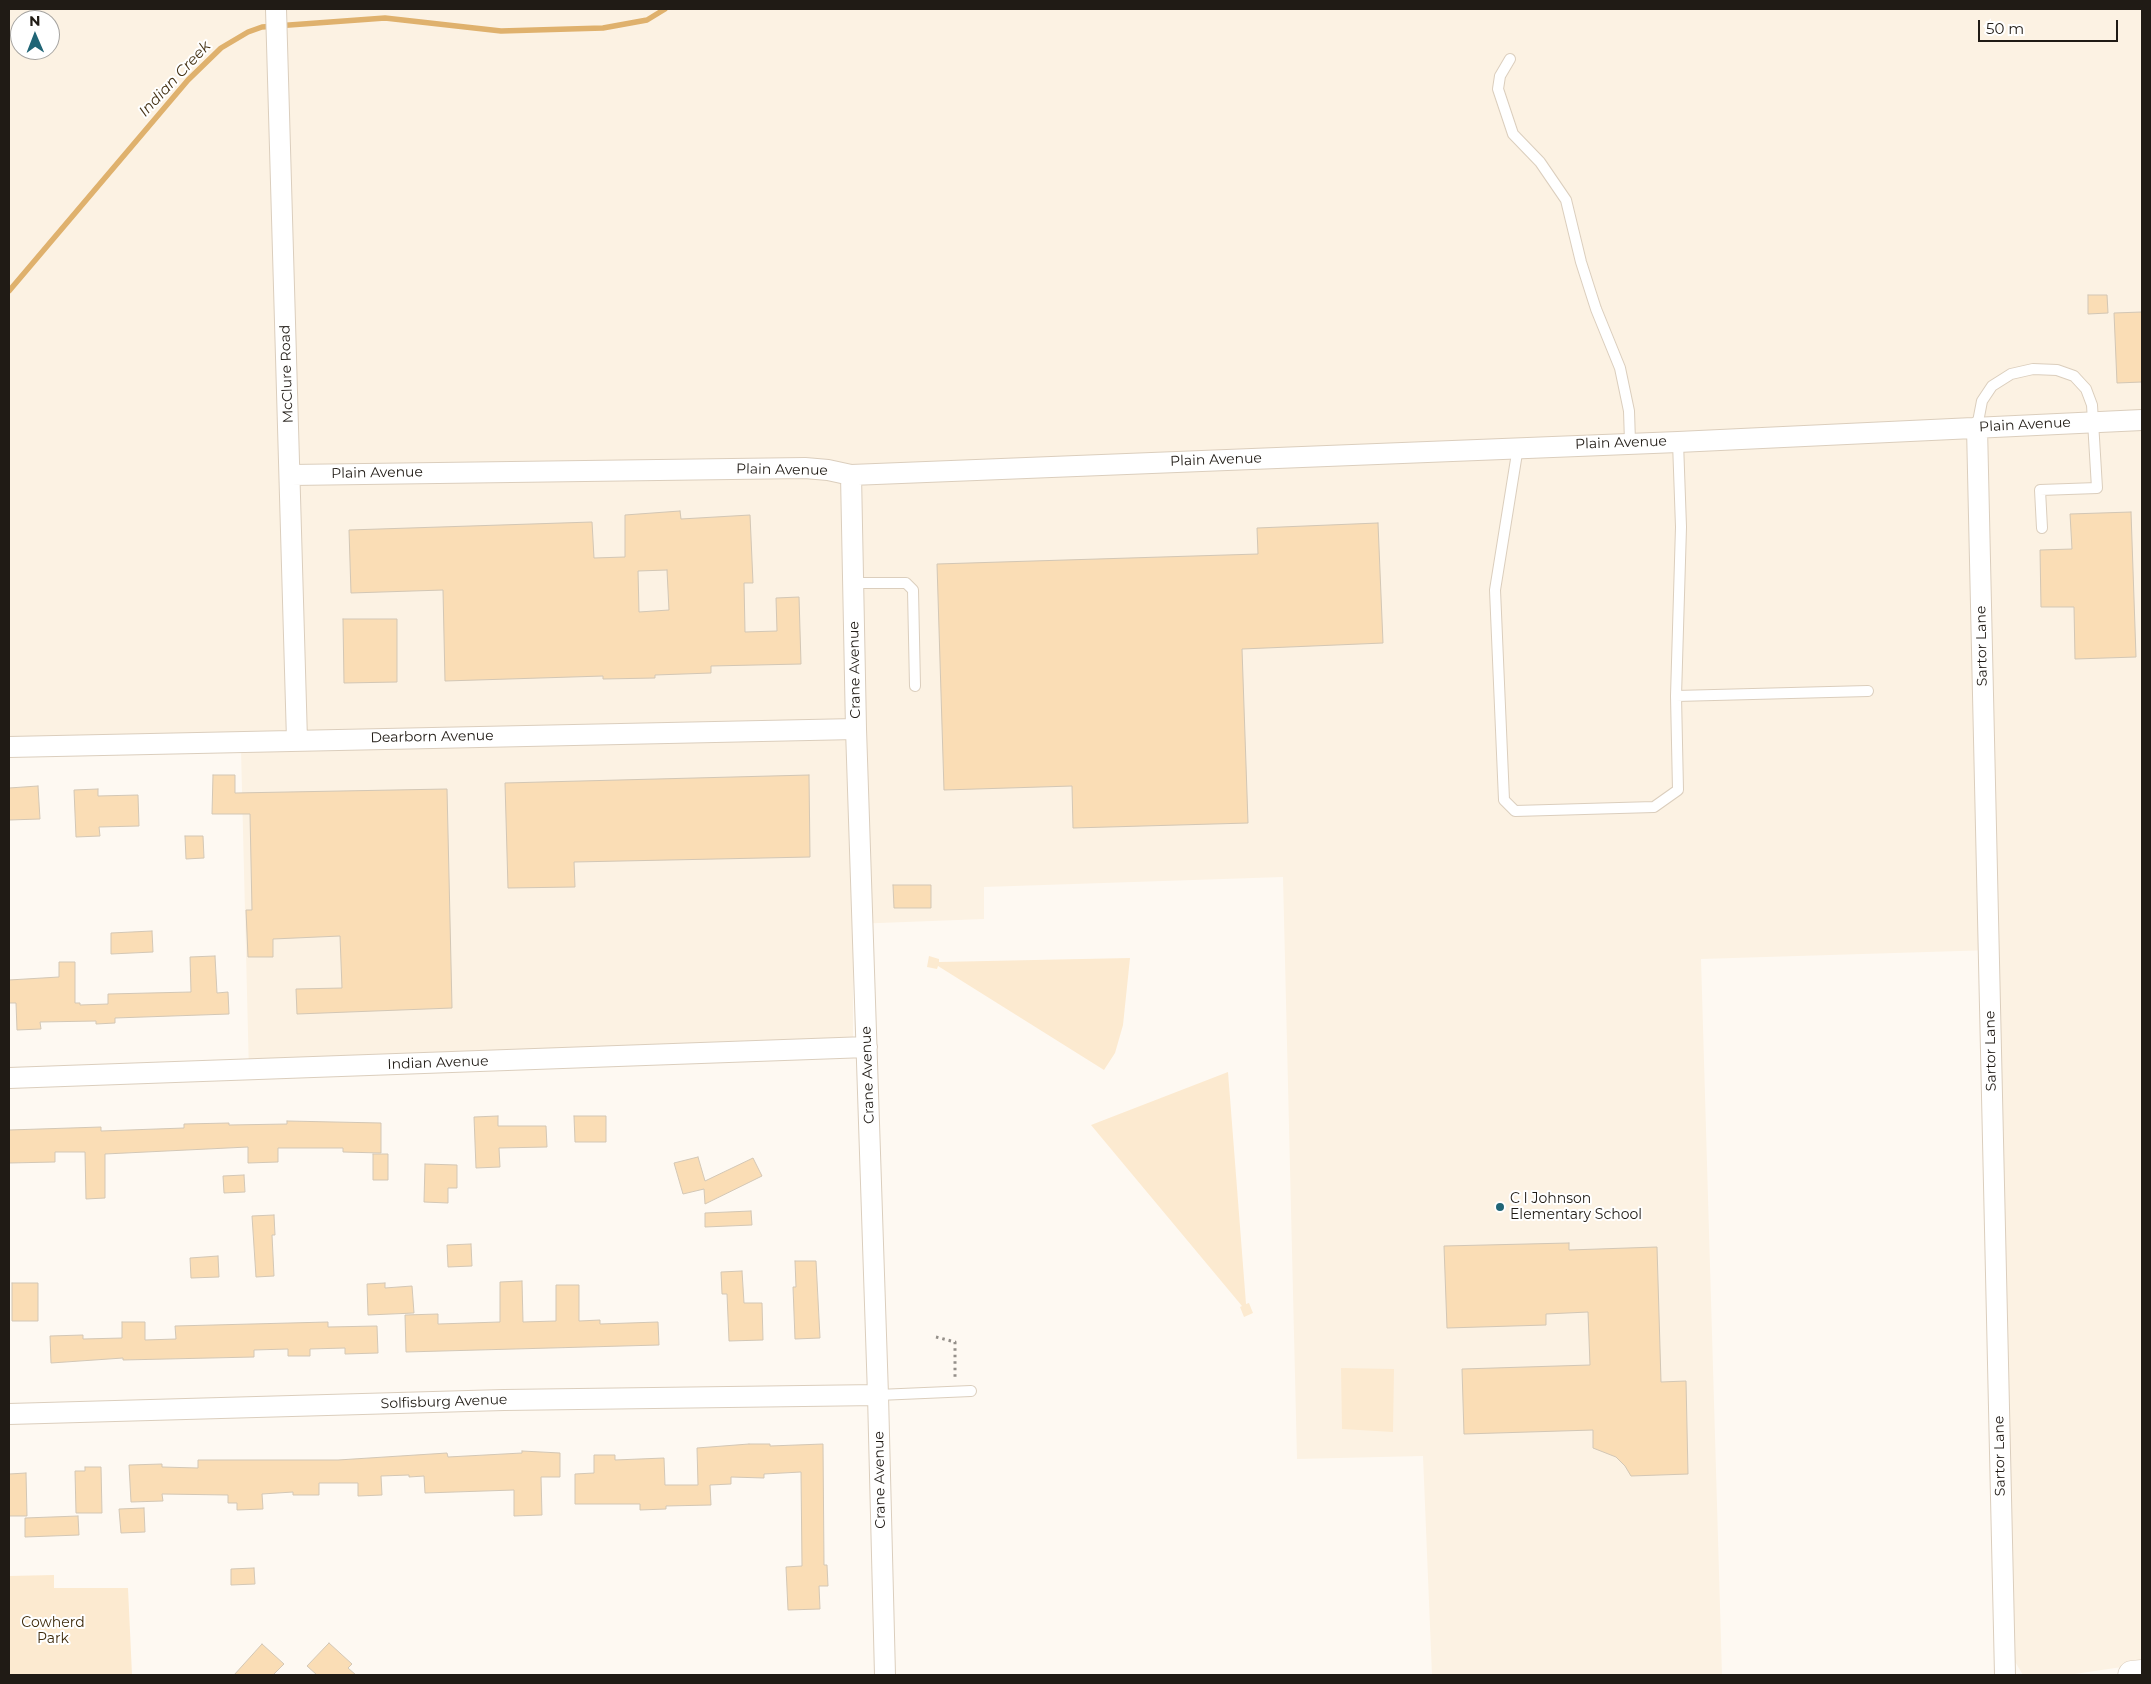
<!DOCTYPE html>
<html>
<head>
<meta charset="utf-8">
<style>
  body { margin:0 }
  #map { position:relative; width:2151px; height:1684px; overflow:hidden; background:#fef9f2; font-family:Montserrat,sans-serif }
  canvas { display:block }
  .frame { position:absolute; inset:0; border:10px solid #201b15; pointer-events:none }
  .north { position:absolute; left:10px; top:10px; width:50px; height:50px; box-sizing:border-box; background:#fff; border:1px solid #a6a4a1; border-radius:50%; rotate:359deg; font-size:14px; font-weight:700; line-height:20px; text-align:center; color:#201b15 }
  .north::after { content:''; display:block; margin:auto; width:18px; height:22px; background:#206576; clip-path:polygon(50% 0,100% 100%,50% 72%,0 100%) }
  .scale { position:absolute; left:1978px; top:20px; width:140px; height:22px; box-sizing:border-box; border:2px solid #201b15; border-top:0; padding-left:6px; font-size:15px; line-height:18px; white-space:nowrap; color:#201b15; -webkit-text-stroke:4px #fff; paint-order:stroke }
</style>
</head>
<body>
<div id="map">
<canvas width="2151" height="1684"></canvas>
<div class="frame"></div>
<div class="north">N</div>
<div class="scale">50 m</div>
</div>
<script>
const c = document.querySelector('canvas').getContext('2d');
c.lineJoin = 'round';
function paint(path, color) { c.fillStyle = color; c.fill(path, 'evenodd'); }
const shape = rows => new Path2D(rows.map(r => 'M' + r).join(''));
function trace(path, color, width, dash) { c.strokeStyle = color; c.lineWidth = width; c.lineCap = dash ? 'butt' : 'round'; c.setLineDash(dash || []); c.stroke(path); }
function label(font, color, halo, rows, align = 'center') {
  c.font = font + ' Montserrat,sans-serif'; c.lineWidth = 4; c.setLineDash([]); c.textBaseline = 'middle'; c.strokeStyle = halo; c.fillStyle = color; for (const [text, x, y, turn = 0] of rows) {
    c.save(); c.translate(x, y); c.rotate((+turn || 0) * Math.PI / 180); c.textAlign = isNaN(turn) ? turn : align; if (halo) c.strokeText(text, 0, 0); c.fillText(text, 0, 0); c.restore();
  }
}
const built = shape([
  [9,9,2142,9,2142,1664,2068,1675,2023,1675,2011,1655,1992,950,1701,959,1722,1675,1432,1675,1423,1456,1297,1459,1283,877,984,887,984,919,853,924,853,1052,249,1074,241,750,9,755],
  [20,20,50,20,50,50,20,50]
]);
const green = shape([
  [929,956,939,959,939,962,1130,958,1123,1025,1115,1053,1104,1070,938,966,937,969,927,967],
  [1228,1072,1246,1304,1249,1303,1253,1313,1244,1317,1240,1307,1242,1306,1091,1125],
  [1341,1368,1394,1369,1393,1432,1342,1429],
  [54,1575,54,1588,128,1588,132,1675,9,1675,9,1576]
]);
const stream = shape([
  [9,291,188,80,221,48,248,32,262,27,385,18,501,31,603,28,647,20,665,9]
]);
const building = shape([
  [2088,295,2107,295,2108,313,2088,314,2088,295],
  [2142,312,2142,382,2117,383,2114,313,2142,312],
  [680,511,681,519,750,515,753,583,744,583,745,632,777,631,776,598,799,597,801,664,711,666,711,673,655,675,655,678,603,679,603,676,445,681,443,590,351,593,349,530,592,522,594,558,625,557,625,515,680,511],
  [667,570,669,610,639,612,638,571,667,570],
  [2131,512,2136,657,2075,659,2074,607,2041,607,2040,550,2072,549,2070,514,2131,512],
  [1378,523,1383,643,1242,649,1248,823,1073,828,1072,786,944,790,937,564,1258,554,1257,528,1378,523],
  [343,619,397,619,397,682,344,683,343,619],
  [213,775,235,775,235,793,447,789,452,1008,297,1014,296,989,342,988,340,936,273,939,273,957,248,957,246,910,252,910,250,814,212,814,213,775],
  [809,775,810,857,574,862,575,887,508,888,505,783,809,775],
  [38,786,40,819,9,820,9,788,38,786],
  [98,789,98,796,138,795,139,826,99,827,100,836,76,837,74,790,98,789],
  [185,836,203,836,204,858,186,859,185,836],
  [893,885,931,885,931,908,894,908,893,885],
  [152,931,153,952,111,954,111,933,152,931],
  [215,956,217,993,228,992,229,1014,115,1018,115,1023,96,1024,96,1021,40,1022,41,1029,17,1030,16,1003,9,1003,9,980,59,977,59,962,75,962,75,1003,80,1003,80,1005,108,1004,108,994,191,992,190,957,215,956],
  [498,1116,498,1126,546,1126,547,1147,499,1148,500,1167,476,1168,474,1117,498,1116],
  [574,1116,606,1116,606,1142,575,1142,574,1116],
  [287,1121,381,1123,381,1153,343,1152,343,1148,278,1148,278,1162,248,1163,248,1147,105,1154,105,1198,86,1199,85,1152,55,1152,55,1162,9,1163,9,1130,101,1127,101,1131,184,1128,184,1124,229,1123,229,1125,287,1124,287,1121],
  [373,1154,388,1154,388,1180,373,1180,373,1154],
  [698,1157,705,1181,753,1158,762,1176,705,1204,704,1189,683,1194,674,1163,698,1157],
  [425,1164,457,1165,457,1188,448,1188,448,1203,424,1202,425,1164],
  [244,1175,245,1192,224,1193,223,1176,244,1175],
  [751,1211,752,1225,705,1227,705,1213,751,1211],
  [274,1215,275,1235,272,1235,274,1276,256,1277,252,1216,274,1215],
  [1569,1243,1569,1250,1657,1247,1661,1382,1686,1381,1688,1474,1631,1476,1625,1466,1616,1457,1593,1448,1593,1430,1464,1434,1462,1369,1590,1365,1588,1312,1546,1314,1546,1325,1447,1328,1444,1246,1569,1243],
  [471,1244,472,1266,448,1267,447,1245,471,1244],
  [218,1256,219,1277,191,1278,190,1258,218,1256],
  [795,1261,816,1261,820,1338,795,1339,793,1287,796,1287,795,1261],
  [742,1271,744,1303,762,1303,763,1340,729,1341,727,1294,722,1294,721,1272,742,1271],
  [522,1281,523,1322,556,1321,556,1285,579,1285,579,1321,600,1320,600,1324,658,1322,659,1345,406,1352,405,1315,438,1314,438,1324,500,1322,500,1282,522,1281],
  [12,1283,38,1283,38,1321,12,1321,12,1283],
  [385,1283,385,1288,412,1286,414,1313,368,1315,367,1284,385,1283],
  [122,1322,145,1322,145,1340,176,1339,175,1326,328,1322,328,1327,377,1326,378,1353,345,1354,345,1348,310,1349,310,1356,288,1356,288,1349,254,1350,254,1357,123,1360,123,1358,51,1363,50,1336,83,1335,83,1339,122,1338,122,1322],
  [749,1444,770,1444,770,1446,823,1444,824,1565,827,1565,828,1586,819,1586,820,1609,788,1610,786,1567,802,1566,801,1472,764,1474,764,1478,731,1477,731,1484,710,1485,711,1505,666,1506,666,1509,640,1510,640,1504,575,1504,575,1474,594,1473,594,1455,615,1455,615,1460,664,1458,665,1485,698,1485,697,1448,749,1444],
  [522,1451,560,1453,560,1477,541,1477,542,1515,514,1516,514,1490,425,1493,424,1476,409,1477,409,1475,381,1476,382,1495,358,1496,358,1483,319,1483,319,1495,293,1495,293,1492,262,1494,263,1509,237,1510,237,1503,228,1503,228,1495,162,1494,163,1501,131,1502,129,1465,162,1464,162,1467,198,1468,198,1460,338,1460,447,1453,448,1457,522,1453,522,1451],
  [85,1467,101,1467,102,1513,76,1513,75,1471,85,1471,85,1467],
  [26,1473,27,1516,9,1516,9,1474,26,1473],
  [144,1508,145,1532,121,1533,119,1509,144,1508],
  [78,1516,79,1535,25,1537,25,1518,78,1516],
  [254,1568,255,1584,231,1585,231,1569,254,1568],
  [329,1643,352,1664,348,1668,356,1675,317,1675,307,1666,329,1643],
  [262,1644,284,1664,273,1675,234,1675,262,1644]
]);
const path = shape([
  [936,1337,955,1342,955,1378]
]);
const lane = shape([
  [1510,59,1500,76,1498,89,1513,134,1540,162,1566,200,1581,262,1596,309,1620,368,1629,411,1630,442],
  [1977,427,1982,401,1992,386,2011,374,2033,369,2057,370,2074,376,2086,389,2092,405,2097,488,2040,490,2042,528],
  [1518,447,1495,590,1504,800,1515,811,1654,807,1678,790,1676,696,1681,527,1678,442],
  [853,583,906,583,913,590,915,686],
  [1676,696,1868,691],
  [878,1395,971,1391]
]);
const street = shape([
  [276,9,297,740],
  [1977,427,2005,1675],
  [291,475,805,468,828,470,851,475,1678,442,2142,420],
  [851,475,856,729,878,1395,885,1675],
  [9,747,856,729],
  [9,1078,867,1047],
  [9,1414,504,1400,878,1395]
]);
const secondary = shape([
  [2132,1675,2142,1674]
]);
const markers = [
  [1500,1207,5,"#206576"]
];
const streetNames = [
  ["McClure Road",287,374,-92],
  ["Plain Avenue",2025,425,-3],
  ["Plain Avenue",1621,443,-2],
  ["Plain Avenue",1216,460,-2],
  ["Plain Avenue",782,470,1],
  ["Plain Avenue",377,473,-1],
  ["Sartor Lane",1982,646,-91],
  ["Crane Avenue",855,670,-91],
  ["Dearborn Avenue",432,737,-1],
  ["Sartor Lane",1991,1051,-91],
  ["Indian Avenue",438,1063,-2],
  ["Crane Avenue",868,1075,-92],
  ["Solfisburg Avenue",444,1402,-2],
  ["Sartor Lane",2000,1456,-91],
  ["Crane Avenue",880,1480,-91]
];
const poiNames = [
  ["C I Johnson",1510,1199],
  ["Elementary School",1510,1215]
];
const parkNames = [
  ["Cowherd",53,1623],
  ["Park",53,1639]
];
const waterNames = [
  ["Indian Creek",175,79,-47]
];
paint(built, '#fcf2e3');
paint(green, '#fcead0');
trace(stream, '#dfb16d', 5.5);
paint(building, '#faddb5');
trace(building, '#d3c7b5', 1);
trace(lane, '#dbcebd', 12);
trace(street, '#dbcebd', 22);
trace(secondary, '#dbcebd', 29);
trace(path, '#948f89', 3, [2.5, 4]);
trace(lane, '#fff', 10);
trace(street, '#fff', 20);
trace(secondary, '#fff', 28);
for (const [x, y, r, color] of markers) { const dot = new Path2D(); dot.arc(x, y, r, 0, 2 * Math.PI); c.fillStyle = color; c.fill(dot); trace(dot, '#fff', 2); }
label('14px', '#201b15', '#fff', streetNames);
label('14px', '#201b15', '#fff', poiNames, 'left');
label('14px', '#3e2b0c', '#fff', parkNames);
label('italic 15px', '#443113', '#fff', waterNames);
</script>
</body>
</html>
